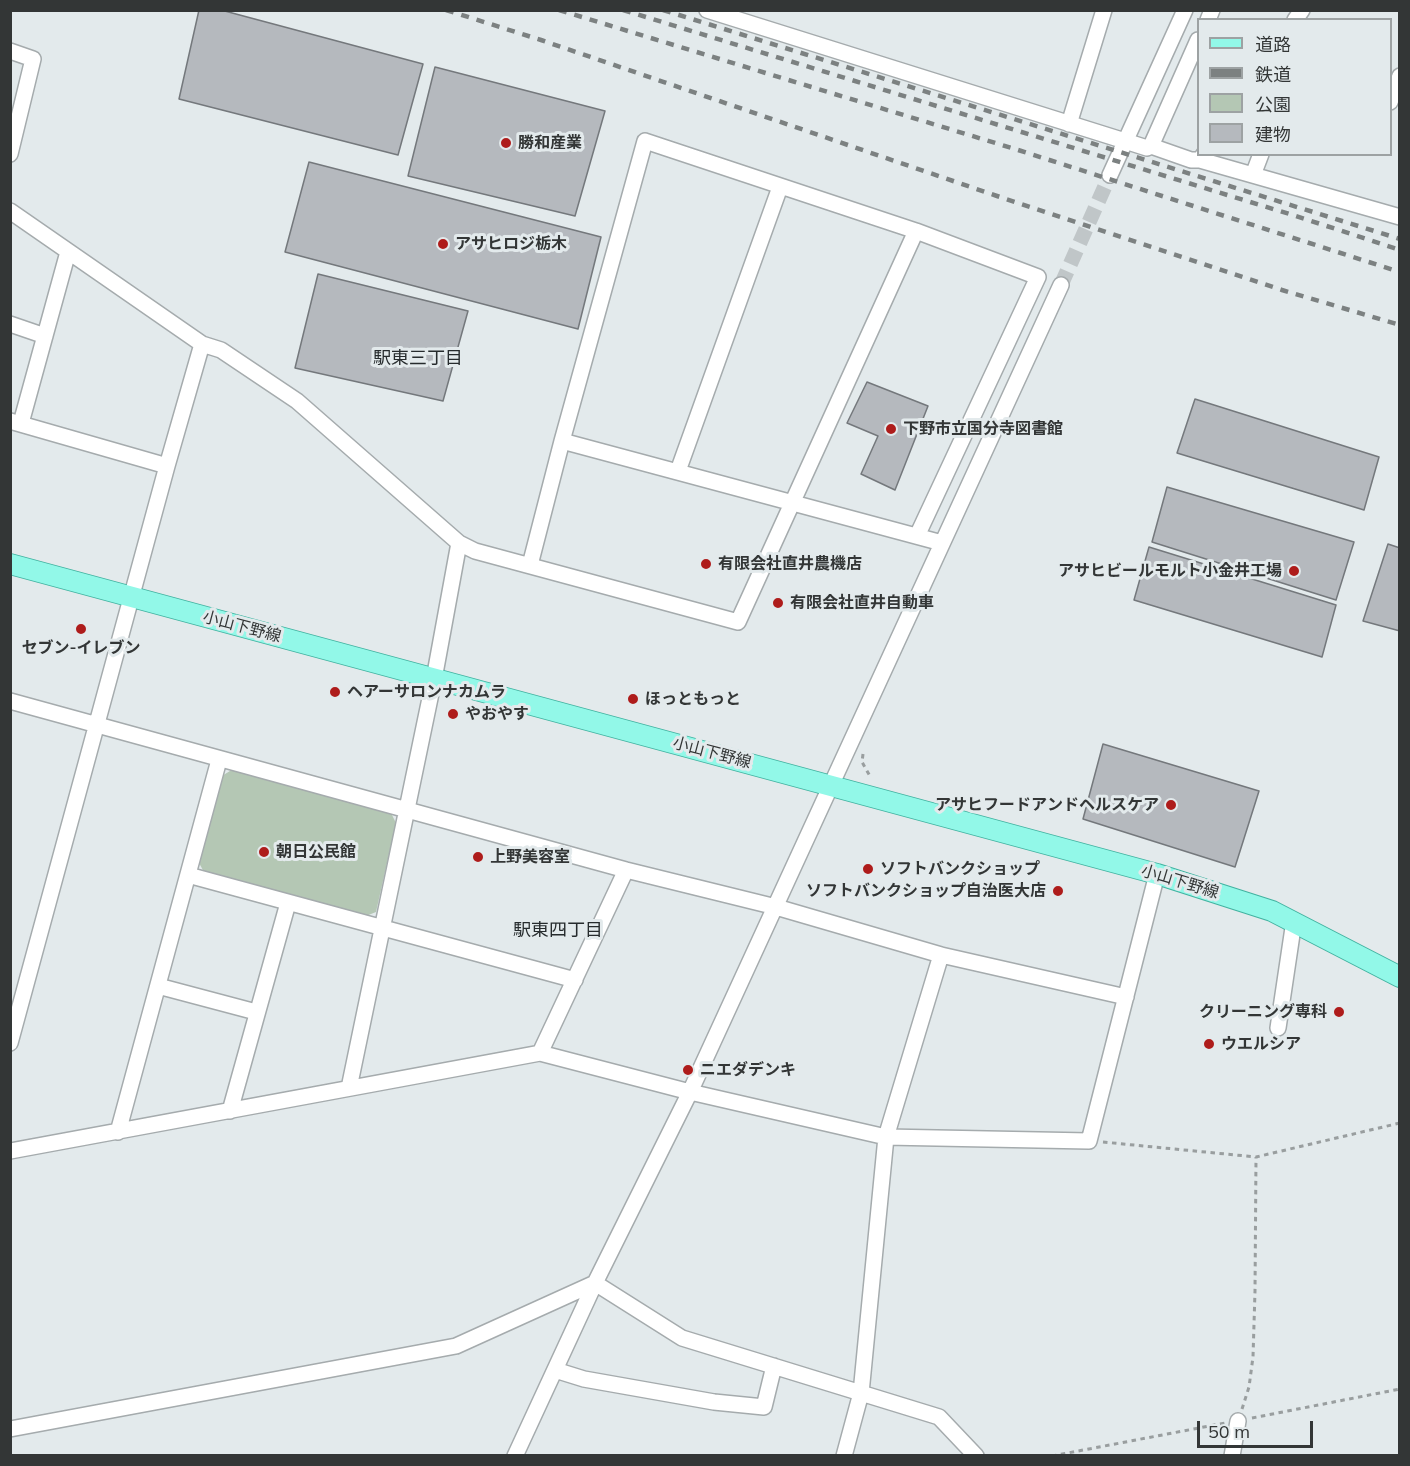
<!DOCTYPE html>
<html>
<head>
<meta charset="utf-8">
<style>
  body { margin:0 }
  #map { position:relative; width:1410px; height:1466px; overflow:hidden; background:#e3eaec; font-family:Mulish,"Noto Sans JP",sans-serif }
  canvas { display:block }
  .frame { position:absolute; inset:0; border:12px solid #333636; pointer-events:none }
  .legend { position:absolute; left:1197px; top:18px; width:195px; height:138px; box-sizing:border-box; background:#e3eaec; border:2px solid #9da2a3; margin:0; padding:8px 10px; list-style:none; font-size:18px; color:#333636 }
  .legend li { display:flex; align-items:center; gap:12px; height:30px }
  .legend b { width:30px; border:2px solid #9da2a3 }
  .scale { position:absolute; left:1197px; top:1421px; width:116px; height:27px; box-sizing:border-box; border:3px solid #333636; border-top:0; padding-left:8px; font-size:18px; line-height:21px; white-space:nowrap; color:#333636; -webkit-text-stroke:4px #e3eaec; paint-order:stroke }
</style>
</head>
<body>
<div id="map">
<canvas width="1410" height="1466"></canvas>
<div class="frame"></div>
<ul class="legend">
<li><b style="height:8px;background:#92f8e8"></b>道路</li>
<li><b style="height:8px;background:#7c8181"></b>鉄道</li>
<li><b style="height:16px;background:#b4c7b4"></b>公園</li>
<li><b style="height:16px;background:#b5b9be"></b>建物</li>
</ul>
<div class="scale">50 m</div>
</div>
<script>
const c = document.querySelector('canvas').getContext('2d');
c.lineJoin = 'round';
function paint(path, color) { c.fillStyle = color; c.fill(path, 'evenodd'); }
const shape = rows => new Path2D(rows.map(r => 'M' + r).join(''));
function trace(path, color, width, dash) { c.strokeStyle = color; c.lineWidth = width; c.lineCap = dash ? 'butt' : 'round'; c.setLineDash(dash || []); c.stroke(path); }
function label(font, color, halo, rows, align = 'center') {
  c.font = font + ' Mulish,"Noto Sans JP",sans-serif'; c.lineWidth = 6; c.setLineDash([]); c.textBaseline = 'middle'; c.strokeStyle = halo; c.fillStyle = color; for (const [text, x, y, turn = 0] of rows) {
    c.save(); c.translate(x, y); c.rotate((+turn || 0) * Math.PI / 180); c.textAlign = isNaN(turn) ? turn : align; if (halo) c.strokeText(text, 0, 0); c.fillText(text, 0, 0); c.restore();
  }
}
const green = shape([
  [233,769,391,813,396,823,376,912,366,916,204,872,199,863,222,776]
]);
const building = shape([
  [199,10,221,10,423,64,398,155,179,99,199,10],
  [435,67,605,111,575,216,408,176,435,67],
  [309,162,601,237,578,329,285,252,309,162],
  [318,274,468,311,443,401,295,368,318,274],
  [867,382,928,406,895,490,861,474,878,436,847,423,867,382],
  [1195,399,1379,457,1364,510,1177,453,1195,399],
  [1167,487,1354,542,1336,600,1152,542,1167,487],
  [1388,544,1400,548,1400,631,1363,621,1388,544],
  [1149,547,1336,605,1322,657,1134,600,1149,547],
  [1103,744,1259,791,1235,867,1083,819,1103,744]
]);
const minorTunnel = shape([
  [1061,285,1110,175]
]);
const path = shape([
  [863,754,862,762,871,778],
  [1103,1142,1256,1157,1400,1123],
  [1242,1409,1249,1387,1253,1357,1255,1291,1256,1157],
  [1252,1418,1400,1389],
  [1052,1456,1225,1423]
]);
const minor = shape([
  [707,10,1125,141,1147,148,1151,146,1191,160,1200,160],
  [1208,20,1212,10],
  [1295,20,1302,10],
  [10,51,33,59,10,154],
  [1390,102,1400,76],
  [1069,124,1104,10],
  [1151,146,1198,40],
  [1204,154,1200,160,1400,217],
  [1110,175,1185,10],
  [1253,175,1261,154],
  [10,211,202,344,221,350,297,401,459,543,475,551,738,622,916,231],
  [10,324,45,336],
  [10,421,167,466],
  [21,423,68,252],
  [562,441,942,543],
  [678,471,780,187],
  [530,565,562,441,645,141,916,231,1038,277,917,536],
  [10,701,626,870,776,907,941,955,1126,997],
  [188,875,575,980],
  [158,986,256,1012],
  [1278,1028,1294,921],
  [10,1043,167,466,202,344],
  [540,1053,626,870],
  [349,1088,434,679,459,543],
  [230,1111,288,903],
  [118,1132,219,760],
  [10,1151,540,1053,690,1092,886,1137,1089,1141,1157,874],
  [555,1370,584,1379,714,1402,764,1407,774,1366],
  [10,1429,456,1346,595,1283,682,1338,939,1417,976,1456],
  [515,1456,595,1283,690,1092,1061,285],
  [844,1456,861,1393,886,1137,941,955],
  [1232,1456,1238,1421]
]);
const major = shape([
  [10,564,1157,874,1272,911,1400,977]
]);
const rail = shape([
  [446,10,541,40,997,196,1282,290,1400,325],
  [559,10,1015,149,1400,272],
  [623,10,1296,216,1400,250],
  [663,10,1400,239]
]);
const markers = [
  [506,143,6,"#ae1c1b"],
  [443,244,6,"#ae1c1b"],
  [891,429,6,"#ae1c1b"],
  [706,564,6,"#ae1c1b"],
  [1294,571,6,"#ae1c1b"],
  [778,603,6,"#ae1c1b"],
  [81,629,6,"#ae1c1b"],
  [335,692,6,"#ae1c1b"],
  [633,699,6,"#ae1c1b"],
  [453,714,6,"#ae1c1b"],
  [1171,805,6,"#ae1c1b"],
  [264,852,6,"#ae1c1b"],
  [478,857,6,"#ae1c1b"],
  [868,869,6,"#ae1c1b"],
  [1058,891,6,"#ae1c1b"],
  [1339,1012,6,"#ae1c1b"],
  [1209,1044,6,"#ae1c1b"],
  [688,1070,6,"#ae1c1b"]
];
const poiNames = [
  ["勝和産業",518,143],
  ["アサヒロジ栃木",455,244],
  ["下野市立国分寺図書館",903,429],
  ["有限会社直井農機店",718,564],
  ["アサヒビールモルト小金井工場",1282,571,"right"],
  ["有限会社直井自動車",790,603],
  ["セブン-イレブン",81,648,"center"],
  ["ヘアーサロンナカムラ",347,692],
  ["ほっともっと",645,699],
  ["やおやす",465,714],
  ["アサヒフードアンドヘルスケア",1159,805,"right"],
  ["朝日公民館",276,852],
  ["上野美容室",490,857],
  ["ソフトバンクショップ",880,869],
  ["ソフトバンクショップ自治医大店",1046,891,"right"],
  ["クリーニング専科",1327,1012,"right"],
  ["ウエルシア",1221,1044],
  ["ニエダデンキ",700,1070]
];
const streetNames = [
  ["小山下野線",242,627,15],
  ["小山下野線",712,753,15],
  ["小山下野線",1180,882,17]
];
const neighbourhoodNames = [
  ["駅東三丁目",418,359],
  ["駅東四丁目",558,931]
];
paint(green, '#b4c7b4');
paint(building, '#b5b9be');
trace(building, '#74787c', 1.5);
trace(minorTunnel, '#c0c6c8', 15, [15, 8]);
trace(minor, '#a5abad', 18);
trace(major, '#42b2a0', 22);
trace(path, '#999e9f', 3, [4.5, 4.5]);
trace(minor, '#fff', 15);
trace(major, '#92f8e8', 20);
trace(rail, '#7c8181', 4.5, [8, 8]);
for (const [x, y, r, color] of markers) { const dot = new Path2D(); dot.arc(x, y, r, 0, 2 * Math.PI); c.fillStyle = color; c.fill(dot); trace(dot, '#e3eaec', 2); }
label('bold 16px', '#333636', '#e3eaec', poiNames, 'left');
label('16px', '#333636', '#e3eaec', streetNames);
label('18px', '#262b2d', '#e3eaec', neighbourhoodNames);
</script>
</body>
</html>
